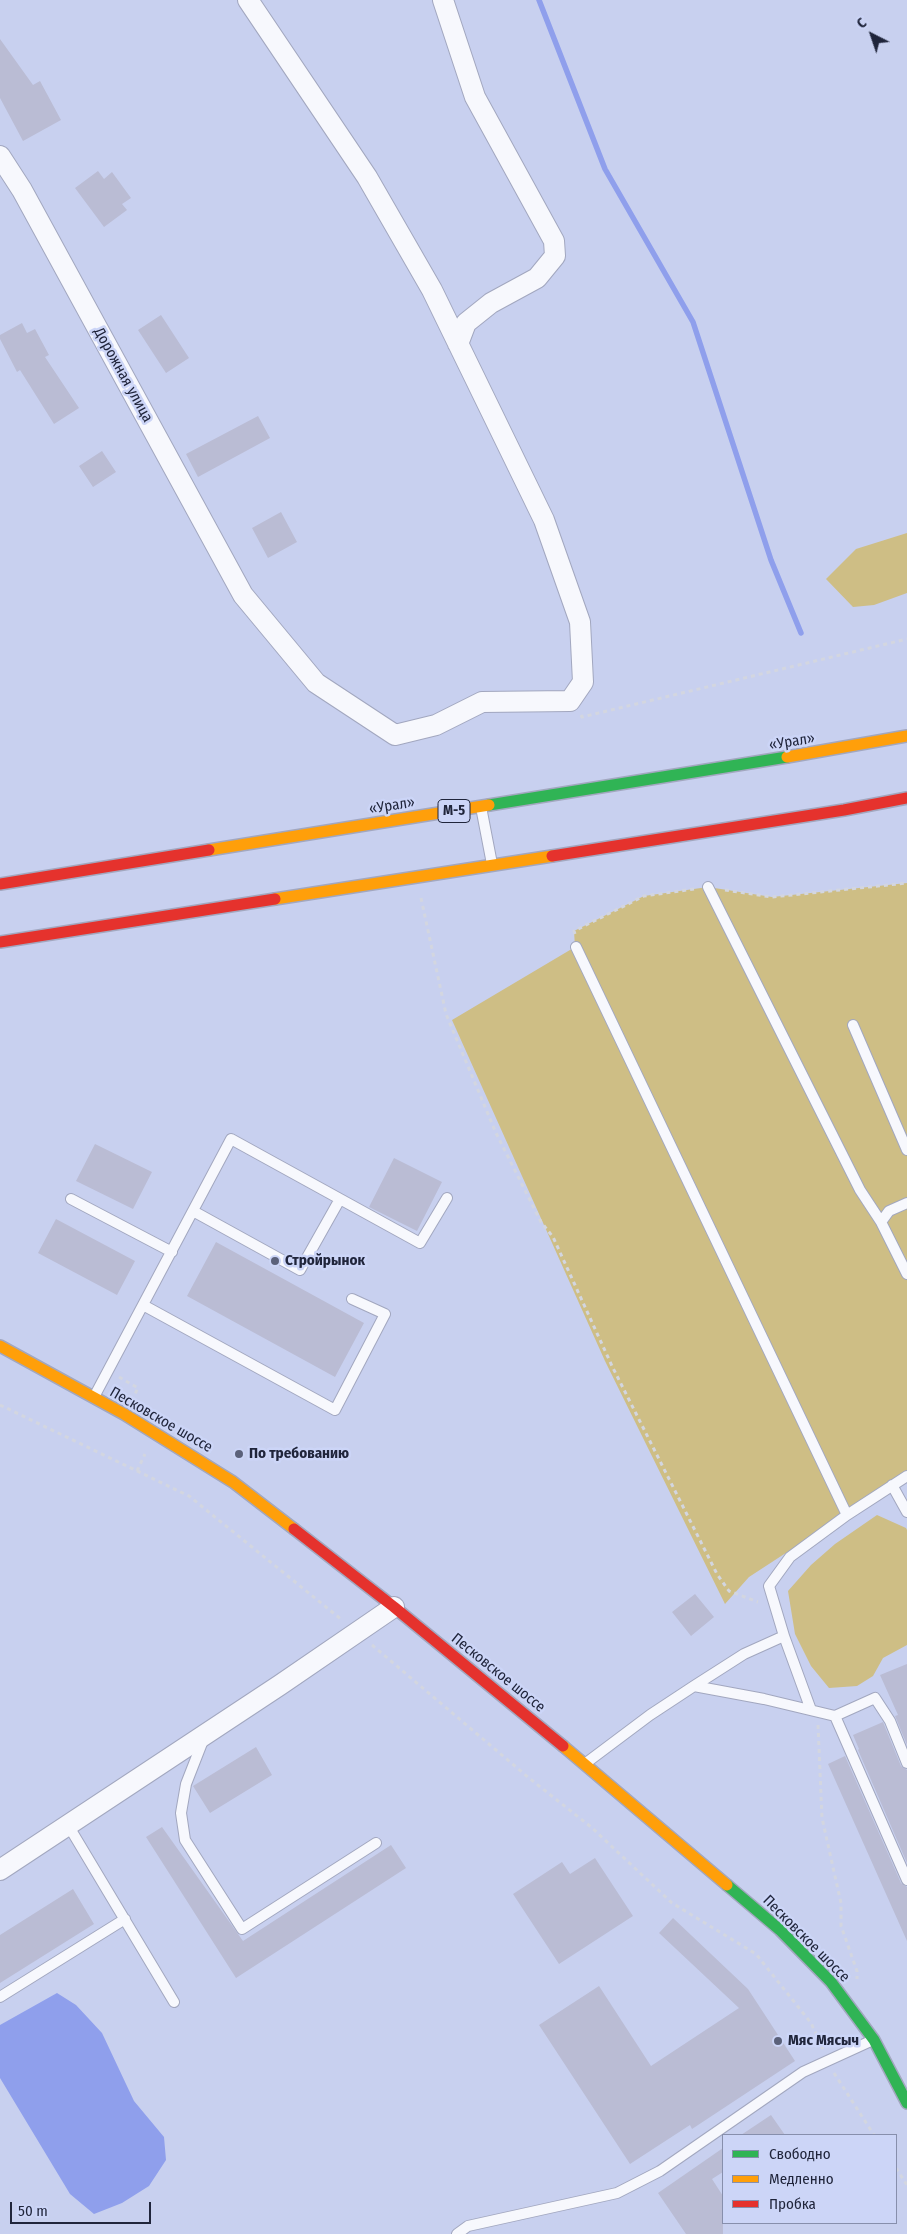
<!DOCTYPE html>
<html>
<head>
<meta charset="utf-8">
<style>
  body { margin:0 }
  #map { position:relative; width:907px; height:2234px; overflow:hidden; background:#c8d0ef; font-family:"Fira Sans Condensed",sans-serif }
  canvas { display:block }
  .legend { position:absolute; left:722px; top:2134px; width:175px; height:90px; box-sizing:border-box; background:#ccd5f7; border:1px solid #878fac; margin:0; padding:6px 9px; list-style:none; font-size:15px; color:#20253b }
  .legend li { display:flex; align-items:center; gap:10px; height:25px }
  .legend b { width:25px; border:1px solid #878fac }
  .north { position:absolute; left:847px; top:10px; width:50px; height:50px; -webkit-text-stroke:4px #ccd5f7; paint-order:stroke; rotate:319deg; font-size:14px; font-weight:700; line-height:20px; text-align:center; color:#20253b }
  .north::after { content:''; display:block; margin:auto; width:18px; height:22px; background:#20253b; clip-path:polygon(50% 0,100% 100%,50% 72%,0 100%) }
  .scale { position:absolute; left:10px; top:2202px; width:141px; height:22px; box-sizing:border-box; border:2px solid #20253b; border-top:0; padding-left:6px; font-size:15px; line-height:18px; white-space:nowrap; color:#20253b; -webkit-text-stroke:4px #ccd5f7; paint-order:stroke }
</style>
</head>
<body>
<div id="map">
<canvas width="907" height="2234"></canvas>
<ul class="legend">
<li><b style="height:6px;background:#30b455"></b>Свободно</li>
<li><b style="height:6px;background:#ff9f0a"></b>Медленно</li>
<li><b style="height:6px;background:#e5322d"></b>Пробка</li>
</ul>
<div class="north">С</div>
<div class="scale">50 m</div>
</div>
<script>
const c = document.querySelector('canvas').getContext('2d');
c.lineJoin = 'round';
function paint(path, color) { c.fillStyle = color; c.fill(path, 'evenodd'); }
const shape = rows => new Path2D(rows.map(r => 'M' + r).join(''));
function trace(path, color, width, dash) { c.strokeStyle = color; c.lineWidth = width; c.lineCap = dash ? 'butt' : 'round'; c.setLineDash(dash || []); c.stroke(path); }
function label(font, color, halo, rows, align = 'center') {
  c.font = font + ' "Fira Sans Condensed",sans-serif'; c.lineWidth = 5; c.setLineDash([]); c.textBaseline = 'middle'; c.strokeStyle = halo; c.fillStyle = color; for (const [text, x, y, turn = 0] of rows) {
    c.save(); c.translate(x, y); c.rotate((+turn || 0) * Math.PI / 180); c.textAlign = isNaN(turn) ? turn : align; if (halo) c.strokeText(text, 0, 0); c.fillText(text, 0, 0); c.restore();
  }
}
const green = shape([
  [907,533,907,593,874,605,853,607,826,579,856,549],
  [907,883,907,1474,749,1577,725,1604,605,1361,452,1020,575,947,574,931,644,896,708,887,772,897],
  [877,1515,906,1528,907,1530,907,1645,883,1658,873,1676,857,1686,829,1688,811,1666,795,1634,788,1591,811,1565,835,1544]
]);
const water = shape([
  [57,1993,76,2005,102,2033,134,2101,164,2137,166,2160,149,2186,122,2203,94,2214,70,2194,0,2078,0,2025]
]);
const stream = shape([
  [539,0,605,169,693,322,771,560,801,633]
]);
const building = shape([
  [0,39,33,85,40,81,61,120,23,141,0,98],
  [98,171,104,179,112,172,131,198,122,204,127,210,104,227,75,188],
  [161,315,189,358,166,373,138,330],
  [22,323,27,333,35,329,49,355,45,357,79,408,54,424,20,370,17,372,0,339,0,335],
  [258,416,270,438,198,477,186,454],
  [102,451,116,472,93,487,79,466],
  [281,512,297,542,268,558,252,528],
  [95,1144,152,1172,133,1209,76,1181],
  [394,1158,442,1182,417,1231,369,1207],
  [56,1219,135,1261,117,1295,38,1253],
  [216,1242,364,1323,335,1377,187,1296],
  [695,1594,714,1617,691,1636,672,1612],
  [907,1664,907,1745,895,1716,898,1715,880,1675],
  [883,1722,901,1766,907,1770,907,1863,858,1750,859,1749,853,1735],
  [256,1747,272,1775,210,1813,193,1786],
  [845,1756,901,1883,907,1887,907,1941,828,1764],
  [162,1827,243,1941,391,1845,406,1868,236,1978,146,1837],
  [595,1858,633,1916,559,1964,513,1894,562,1862,570,1874],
  [73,1889,94,1924,0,1983,0,1935],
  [673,1918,748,1989,795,2061,692,2129,690,2125,630,2164,539,2025,599,1986,651,2066,739,2008,659,1933],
  [771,2115,785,2135,741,2135],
  [723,2148,723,2172,712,2179,723,2196,723,2234,686,2234,658,2193]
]);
const path = shape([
  [581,715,582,717,907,639],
  [725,890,772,897,907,883],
  [421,898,446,1014,496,1133,541,1222,553,1237,612,1366,717,1574,729,1591,758,1602],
  [575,934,574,931,644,896,694,889],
  [119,1377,138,1388,135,1394],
  [0,1405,189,1496,342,1620],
  [137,1471,145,1454],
  [372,1645,529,1778,591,1827,672,1903,756,1954,811,2023,823,2049],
  [818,1725,822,1818,841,1903,841,1926,857,1971,857,1979],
  [834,2073,874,2135],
  [896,2168,907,2185]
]);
const lane = shape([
  [481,807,492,864],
  [708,887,860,1190,881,1222,907,1274],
  [576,947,847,1515],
  [853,1025,907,1150],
  [71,1199,172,1252],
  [193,1211,300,1270,340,1199],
  [881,1222,889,1211,907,1203],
  [143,1305,335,1410,385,1314,352,1299],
  [94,1397,231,1139,420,1243,447,1198],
  [892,1485,907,1512],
  [784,1636,811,1710],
  [694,1686,764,1699,835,1716,875,1698,890,1721,907,1763],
  [835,1716,907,1880],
  [204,1738,186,1784,181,1813,185,1840,242,1929,376,1843],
  [586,1763,650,1715,694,1686,744,1654,784,1636,769,1586,790,1557,847,1515,907,1476],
  [68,1825,174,2002],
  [0,1997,125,1919],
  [457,2234,468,2226,617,2193,660,2171,803,2072,873,2040]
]);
const street = shape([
  [443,0,475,97,554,241,555,256,537,278,491,303,466,323,458,344],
  [0,156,22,190,243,595,316,683,395,735,436,725,482,702,570,701,583,682,580,622,544,520,432,290,367,177,248,0],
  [0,1870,280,1685,394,1607]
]);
const fast = shape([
  [489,805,787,757],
  [727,1885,780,1930,831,1982,874,2040,907,2103]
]);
const slow = shape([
  [787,757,907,736],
  [209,850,489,805],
  [275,899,552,856],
  [0,1346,124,1414,233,1482,294,1529],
  [563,1746,727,1885]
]);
const jam = shape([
  [552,856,844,810,907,798],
  [0,884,209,850],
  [0,942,275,899],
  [294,1529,394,1607,563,1746]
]);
const markers = [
  [275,1261,5,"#5b617a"],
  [239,1454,5,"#5b617a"],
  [778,2041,5,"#5b617a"]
];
const shields = [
  [454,811,32]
];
const shieldNames = [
  ["М-5",454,811]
];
const streetNames = [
  ["Дорожная улица",123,375,61],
  ["«Урал»",792,742,-9],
  ["«Урал»",392,806,-9],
  ["Песковское шоссе",161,1420,30],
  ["Песковское шоссе",498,1673,39],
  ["Песковское шоссе",806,1939,45]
];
const poiNames = [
  ["Стройрынок",285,1261],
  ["По требованию",249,1454],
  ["Мяс Мясыч",788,2041]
];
paint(green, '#cebe85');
paint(water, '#8f9fec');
trace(stream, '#8f9fec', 5.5);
paint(building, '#babcd4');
trace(lane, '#a2a7bf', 12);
trace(street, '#a2a7bf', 22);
trace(fast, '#a2a7bf', 14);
trace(slow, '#a2a7bf', 14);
trace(jam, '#a2a7bf', 14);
trace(path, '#d3d6e0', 3, [4, 4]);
trace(lane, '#f7f8fd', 10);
trace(street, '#f7f8fd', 20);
trace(fast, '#30b455', 11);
trace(slow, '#ff9f0a', 11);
trace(jam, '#e5322d', 11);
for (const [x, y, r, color] of markers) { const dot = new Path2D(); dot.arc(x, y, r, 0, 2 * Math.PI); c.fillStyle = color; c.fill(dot); trace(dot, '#ccd5f7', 2); }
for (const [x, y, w] of shields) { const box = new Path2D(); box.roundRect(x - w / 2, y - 11.5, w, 23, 4); c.fillStyle = '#ccd5f7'; c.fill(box); trace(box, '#20253b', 1); }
label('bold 14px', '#20253b', null, shieldNames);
label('15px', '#20253b', '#ccd5f7', streetNames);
label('bold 15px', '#20253b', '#ccd5f7', poiNames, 'left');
</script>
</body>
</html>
